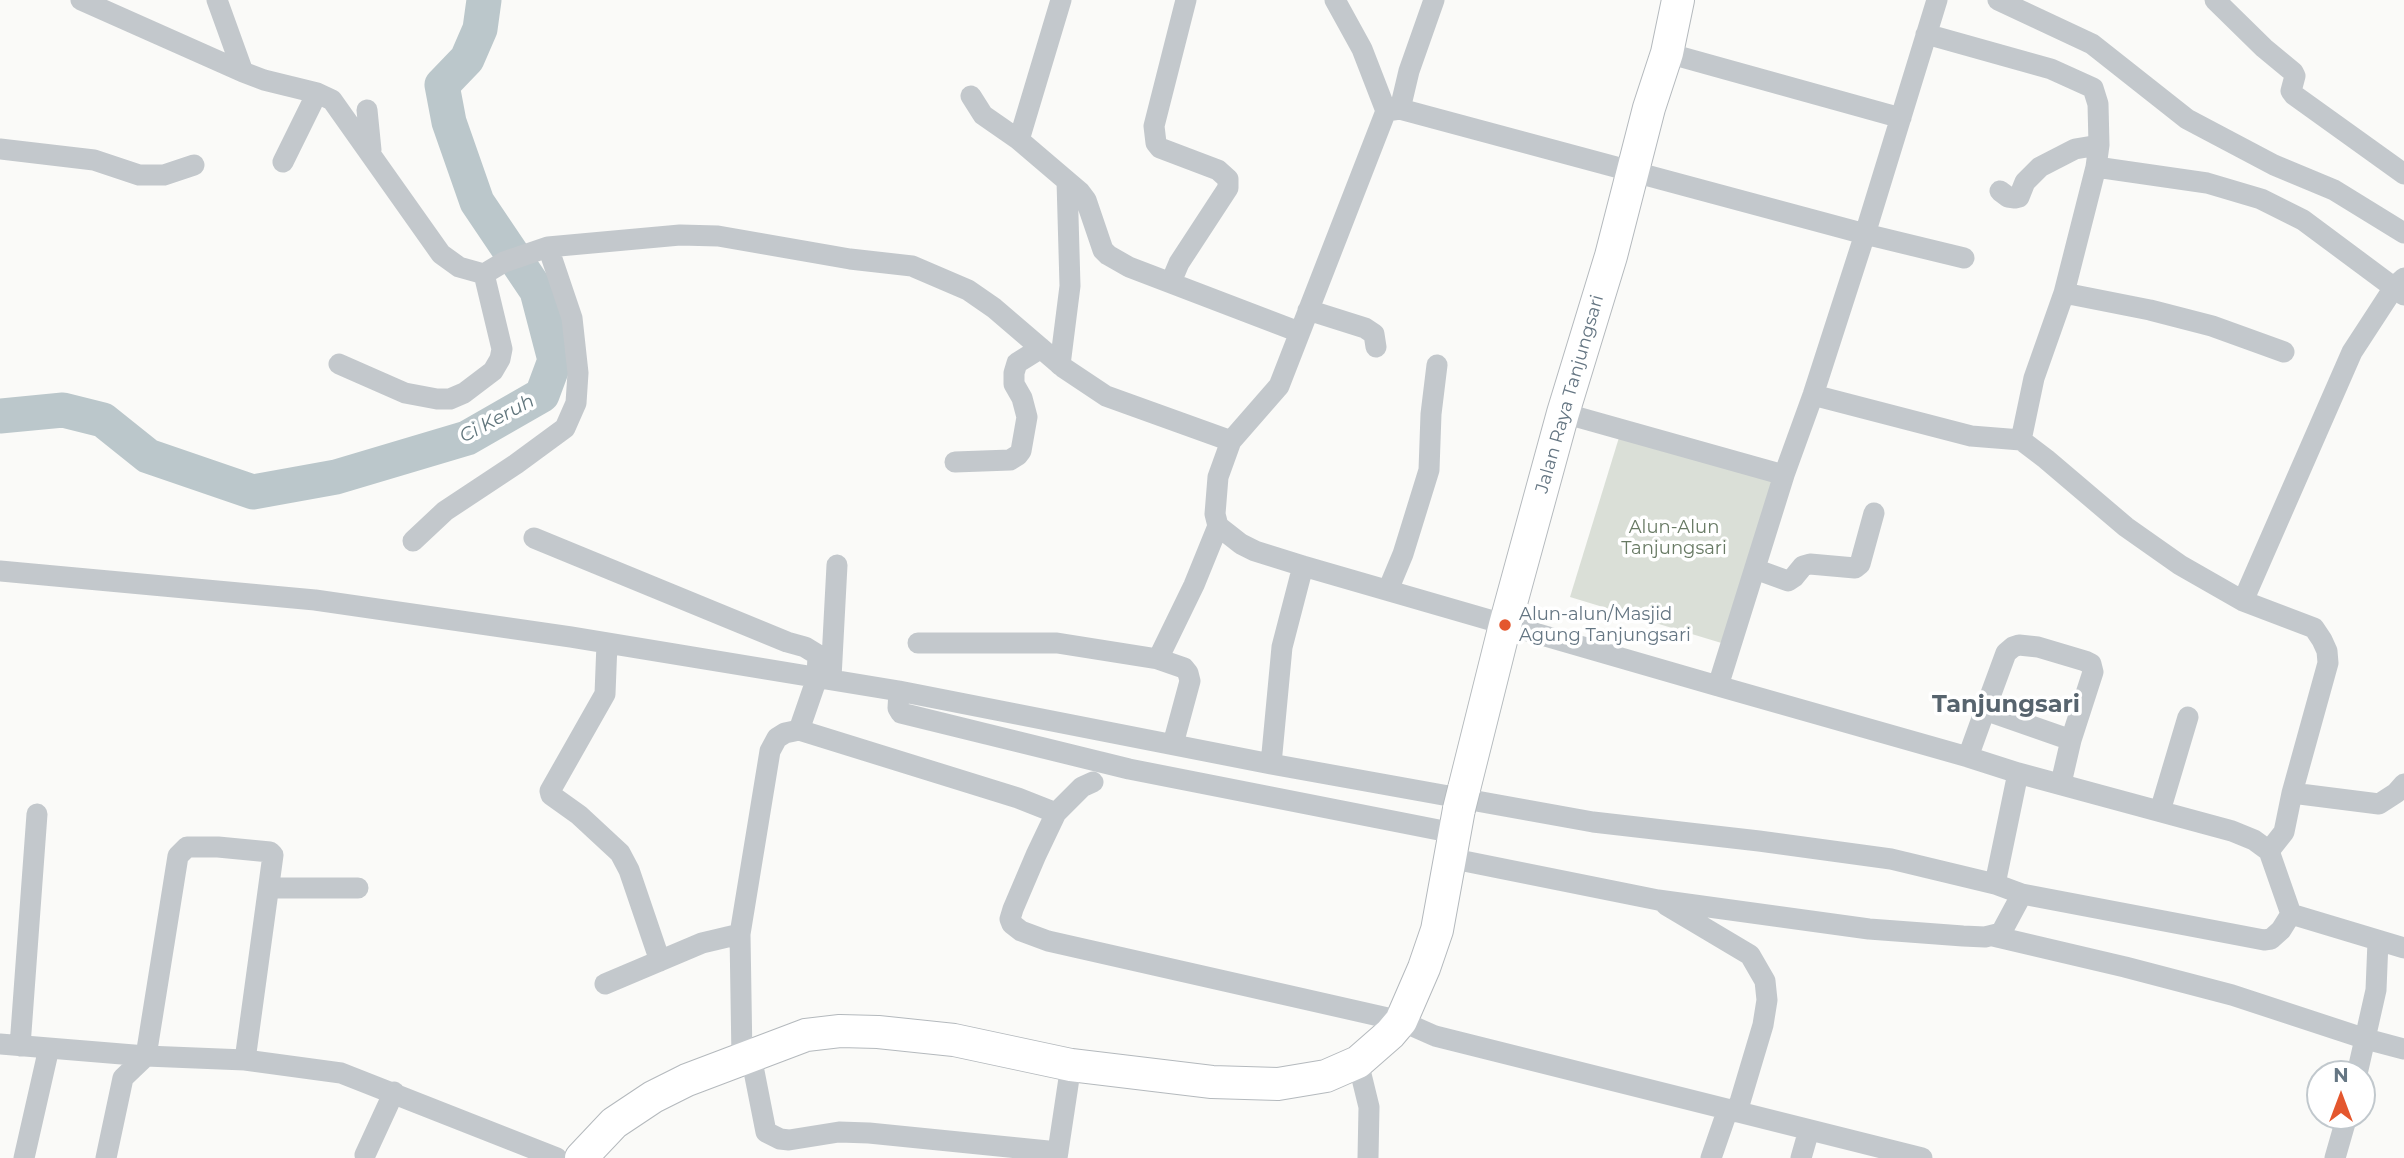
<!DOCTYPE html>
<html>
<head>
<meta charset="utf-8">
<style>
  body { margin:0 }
  #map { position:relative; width:2404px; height:1158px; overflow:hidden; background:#fafaf8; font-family:Montserrat,sans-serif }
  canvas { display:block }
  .north { position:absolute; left:2306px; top:1060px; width:70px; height:70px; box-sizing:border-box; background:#fff; border:2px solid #c1c8cd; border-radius:50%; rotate:0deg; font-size:19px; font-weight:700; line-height:28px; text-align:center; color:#657683 }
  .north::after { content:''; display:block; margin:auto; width:24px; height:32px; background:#e4572e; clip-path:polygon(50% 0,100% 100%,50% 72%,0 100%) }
</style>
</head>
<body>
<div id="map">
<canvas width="2404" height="1158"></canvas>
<div class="north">N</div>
</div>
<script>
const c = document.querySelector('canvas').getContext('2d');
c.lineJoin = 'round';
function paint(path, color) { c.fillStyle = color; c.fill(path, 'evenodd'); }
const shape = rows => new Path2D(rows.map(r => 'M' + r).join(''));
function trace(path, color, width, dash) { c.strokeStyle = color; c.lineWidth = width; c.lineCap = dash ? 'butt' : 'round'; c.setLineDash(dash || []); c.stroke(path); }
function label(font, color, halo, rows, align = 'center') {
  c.font = font + ' Montserrat,sans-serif'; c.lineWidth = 7; c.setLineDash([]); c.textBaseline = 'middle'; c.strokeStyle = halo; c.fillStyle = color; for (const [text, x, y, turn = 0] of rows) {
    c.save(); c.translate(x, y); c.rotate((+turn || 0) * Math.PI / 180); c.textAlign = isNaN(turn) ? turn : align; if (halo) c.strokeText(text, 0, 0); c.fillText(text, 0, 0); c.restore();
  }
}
const green = shape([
  [1621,431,1779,479,1728,645,1570,597]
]);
const river = shape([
  [0,416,63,410,103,420,148,456,253,492,336,477,467,438,542,395,555,360,537,291,477,202,449,122,442,85,467,59,480,29,484,0]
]);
const minor = shape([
  [81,0,243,72,264,80,317,93,332,100,441,254,459,267,484,274,504,262,548,247,680,235,718,236,850,259,912,266,968,290,994,308,1064,368,1106,396,1231,441,1218,477,1215,514,1218,526,1241,544,1255,551,1303,566,1718,686,1784,475,1813,395,1865,234,1937,0],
  [217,0,243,72],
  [1061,0,1019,140,1080,192,1086,200,1103,250,1108,255,1129,267,1299,332],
  [1335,0,1362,49,1386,111],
  [1998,0,2092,44,2187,119,2274,165,2334,190,2404,233],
  [2215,0,2264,48,2293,72,2295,76,2291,91,2294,95,2404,174],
  [1926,34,2051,69,2093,88,2098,104,2099,145,2096,167,2207,183,2261,199,2303,220,2404,295],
  [1667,53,1901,118],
  [971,96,983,115,1019,140],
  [1400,109,1865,234,1964,258],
  [367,110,371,150],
  [0,149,94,160,139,175,164,175,194,165],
  [283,162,317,93],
  [2000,191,2008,197,2015,198,2019,197,2025,182,2040,167,2075,149,2099,145],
  [1171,282,1179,263,1228,188,1228,179,1218,170,1160,148,1156,143,1154,126,1186,0],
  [2064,293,2150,310,2212,326,2284,352],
  [1308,310,1365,328,1374,334,1376,347],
  [339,364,405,393,437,399,450,399,464,393,493,371,500,359,502,349,484,274],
  [1060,365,1070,286,1067,181],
  [1813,395,1971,436,2021,440,2034,378,2064,293,2096,167],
  [1563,413,1784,475],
  [2021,440,2046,459,2126,527,2180,565,2243,601,2314,628,2322,640,2327,651,2328,663,2292,793,2284,832,2269,851],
  [1231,441,1279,386,1386,111,1400,109,1409,71,1434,0],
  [955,462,1010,460,1018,455,1021,451,1027,417,1022,398,1014,384,1014,373,1017,363,1041,348],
  [534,538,787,642,805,647,818,655,817,678,799,730,785,733,777,738,770,751,740,934,742,1059],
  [413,541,445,511,516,464,565,428,576,403,578,373,572,318,548,247],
  [1755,569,1788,581,1794,577,1803,566,1810,564,1855,568,1860,564,1874,513],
  [0,571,315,600,571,637,899,691,1271,764,1593,822,1759,841,1891,859,1995,884,2022,894],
  [1388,590,1403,554,1429,470,1431,414,1437,365],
  [2243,601,2352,352,2395,286,2404,278],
  [607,643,605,694,550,791,551,795,579,815,620,853,629,870,660,961],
  [918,643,1057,643,1158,659],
  [831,678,837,565],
  [1718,686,1968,757,2018,773,2232,831,2254,840,2269,851,2291,914,2404,948],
  [899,691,898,708,901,713,1129,769,1454,833],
  [1985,710,2006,653,2013,647,2019,645,2038,647,2085,661,2091,664,2093,672,2071,740],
  [799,730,1018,798,1056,813,1036,855,1013,909,1010,919,1012,924,1021,931,1048,941,1401,1021,1435,1036,1922,1158],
  [1173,744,1190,681,1188,673,1184,668,1158,659,1194,585,1218,526],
  [1968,757,1985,710,2071,740,2061,783],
  [1271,764,1282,647,1303,566],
  [2292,793,2379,804,2396,793,2404,784],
  [2160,811,2188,717],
  [1056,813,1082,787,1093,782],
  [1449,858,1658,900,1869,929,1963,936,1985,937,2001,933,2022,894,2264,940,2271,939,2281,930,2291,914],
  [1995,884,2018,773],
  [269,888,358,888],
  [1666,905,1750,955,1765,981,1767,1000,1763,1025,1737,1112],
  [1993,936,2125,967,2232,995,2366,1039,2404,1049],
  [605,984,702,943,740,934],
  [0,1044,146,1056,245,1060,341,1073,557,1158],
  [20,1046,37,814],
  [751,1056,766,1132,780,1139,789,1140,839,1132,869,1133,1058,1152],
  [1358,1062,1369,1107,1368,1158],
  [2357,1074,2376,990,2378,941],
  [365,1155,394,1092],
  [24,1158,49,1048],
  [106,1158,123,1078,146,1056,178,856,187,847,218,847,270,852,273,855,245,1060],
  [1057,1158,1071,1065],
  [1711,1158,1728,1109],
  [1801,1158,1809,1130],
  [2335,1158,2347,1116]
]);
const highway = shape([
  [1464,789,1505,625,1563,413,1611,256,1649,108,1667,53,1678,0],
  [581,1158,614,1123,653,1097,687,1080,806,1035,840,1031,878,1032,954,1040,1071,1065,1212,1082,1278,1084,1326,1076,1358,1062,1390,1034,1401,1021,1424,968,1437,930,1459,809]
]);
const highwayBridge = shape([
  [1459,809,1464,789]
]);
const markers = [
  [1505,625,7,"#e4572e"]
];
const streetNames = [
  ["Jalan Raya Tanjungsari",1570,394,-74]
];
const parkNames = [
  ["Alun-Alun",1674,528],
  ["Tanjungsari",1674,549]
];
const poiNames = [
  ["Alun-alun/Masjid",1519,615],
  ["Agung Tanjungsari",1519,636]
];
const waterNames = [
  ["Ci Keruh",497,419,-28]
];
const districtNames = [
  ["Tanjungsari",2006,705]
];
paint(green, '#dadfd7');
trace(river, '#bbc7cb', 35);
trace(highway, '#b4b9bd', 34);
trace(minor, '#c3c8cc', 21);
trace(highway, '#fff', 32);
trace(highwayBridge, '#b4b9bd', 34, []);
trace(highwayBridge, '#fff', 32);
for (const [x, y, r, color] of markers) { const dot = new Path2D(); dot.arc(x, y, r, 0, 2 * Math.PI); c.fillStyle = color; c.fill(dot); trace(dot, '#fff', 2.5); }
label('18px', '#657683', '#fff', streetNames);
label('18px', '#687a64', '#fff', parkNames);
label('18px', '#657683', '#fff', poiNames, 'left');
label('italic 19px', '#60757c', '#fff', waterNames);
label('bold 24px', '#57646e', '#fff', districtNames);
</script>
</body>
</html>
